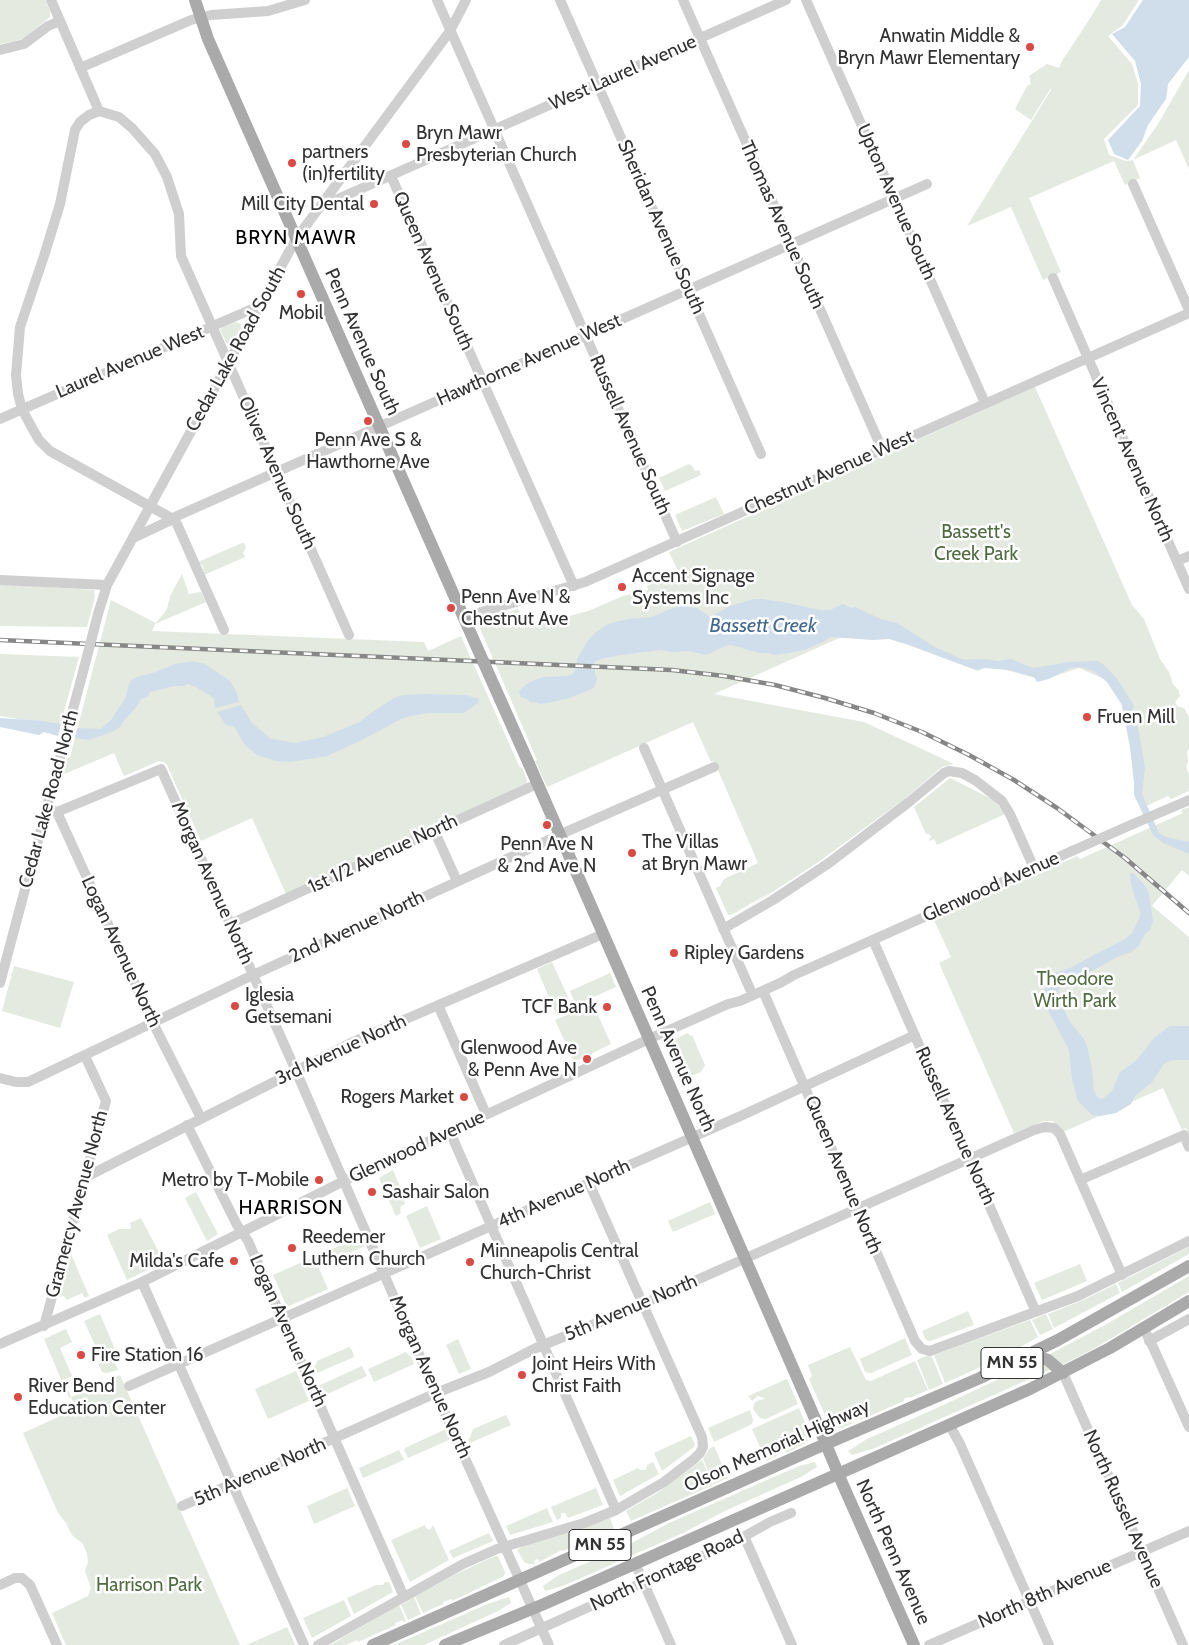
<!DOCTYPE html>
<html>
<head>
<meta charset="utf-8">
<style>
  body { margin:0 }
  canvas { display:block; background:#fff }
</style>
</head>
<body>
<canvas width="1189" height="1645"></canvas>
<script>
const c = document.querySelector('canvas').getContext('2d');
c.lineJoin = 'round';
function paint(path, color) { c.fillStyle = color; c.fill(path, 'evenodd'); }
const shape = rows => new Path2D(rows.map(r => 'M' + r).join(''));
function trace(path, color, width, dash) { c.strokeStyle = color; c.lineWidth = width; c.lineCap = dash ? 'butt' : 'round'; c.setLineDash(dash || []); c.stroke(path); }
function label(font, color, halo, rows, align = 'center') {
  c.font = font + ' Cabin,sans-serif'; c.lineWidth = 5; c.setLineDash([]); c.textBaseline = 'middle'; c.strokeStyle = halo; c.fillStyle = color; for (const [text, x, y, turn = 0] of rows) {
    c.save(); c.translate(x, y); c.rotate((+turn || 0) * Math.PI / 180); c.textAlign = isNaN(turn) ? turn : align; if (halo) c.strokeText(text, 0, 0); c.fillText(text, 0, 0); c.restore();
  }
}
const green = shape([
  [0,0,45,0,50,11,50,17,24,38,15,41,0,44],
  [1101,0,1139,0,1123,25,1108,36,1132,64,1138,84,1138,105,1104,139,1109,155,1126,161,1133,160,1158,124,1189,70,1189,169,1176,140,1133,160,1140,178,1125,185,1114,161,1029,198,1061,272,1043,280,1011,207,967,226,1051,90,1051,88,1031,120,1015,109,1027,86,1031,84,1029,76,1047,64,1059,68,1062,61,1089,20],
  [236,322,241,324,241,328,232,344,227,344,220,330,223,327],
  [1035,387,1132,605,1144,619,1160,659,1169,672,1173,684,1179,691,1180,696,1175,702,1177,706,1184,708,1189,717,1189,749,1187,751,1188,762,1186,767,1189,774,1189,791,1171,799,1168,796,1142,808,1136,794,1131,755,1122,705,1109,681,1079,668,1043,680,988,665,978,671,882,635,846,635,714,694,864,722,954,764,942,767,903,800,817,863,731,919,771,892,731,915,728,915,716,888,720,886,724,879,758,863,714,761,711,762,693,722,547,787,535,761,537,760,478,624,481,621,518,609,529,627,588,611,623,596,648,590,647,586,654,582,674,580,675,571,677,569,669,552],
  [689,464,692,466,695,471,699,470,701,475,665,491,659,478],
  [716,497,724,514,682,531,675,515],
  [242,543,244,543,246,547,243,553,245,557,204,575,203,566,198,562],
  [182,574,188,591,188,594,201,592,206,602,155,624,152,631,424,642,428,651,461,636,520,768,522,767,527,781,526,784,286,894,252,818,201,841,167,765,164,762,159,761,124,776,114,753,62,775,67,758,70,757,111,600,156,623,167,609,170,596],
  [0,584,94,590,95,597,87,627,0,626],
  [0,654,79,657,60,726,0,716],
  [950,778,994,800,1005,814,937,845,934,839,929,841,929,839,931,837,929,834,926,834,914,807],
  [1189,807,1189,876,1182,870,1152,906,1189,937,1189,1134,1186,1128,1182,1130,1163,1088,1063,1132,1053,1121,1044,1121,1014,1133,939,963,951,957,934,920,1077,856,1080,859,1183,813,1181,810],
  [552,962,572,1006,556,1014,537,969],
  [14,966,74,982,60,1028,2,1011],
  [610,973,616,987,576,1005,570,991],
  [593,1004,611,1044,574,1062,555,1020],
  [688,1033,690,1036,692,1035,705,1065,701,1072,679,1081,664,1044],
  [393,1170,404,1196,402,1197,405,1204,401,1206,400,1210,401,1213,396,1216,379,1178],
  [196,1192,218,1234,207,1241,185,1198],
  [710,1202,715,1214,673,1232,668,1221],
  [427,1206,441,1239,420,1248,406,1216],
  [141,1218,164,1262,127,1280,107,1235,119,1229,130,1229,131,1227,130,1223],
  [361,1236,365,1246,322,1265,319,1257,321,1254],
  [1189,1247,1189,1254,1122,1292,1118,1283],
  [71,1254,89,1296,85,1298,82,1293,67,1300,64,1296,59,1297],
  [314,1257,328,1289,287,1307,273,1275],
  [1080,1264,1087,1281,1042,1300,1034,1283],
  [1189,1276,1189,1292,1097,1347,1062,1365,1050,1354,1105,1325],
  [1116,1284,1120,1293,1054,1328,1048,1314,1081,1301],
  [968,1311,974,1325,930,1341,926,1340,922,1331],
  [100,1314,115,1349,110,1352,118,1370,107,1373,102,1372,98,1363,102,1361,84,1321],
  [1046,1314,1053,1329,1040,1335,1032,1320],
  [1030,1320,1038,1337,1003,1357,945,1383,934,1355],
  [66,1329,72,1342,60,1348,72,1376,64,1380,71,1397,120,1375,240,1645,66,1645,52,1613,88,1596,91,1588,85,1571,88,1562,87,1554,83,1544,72,1535,66,1523,58,1513,23,1433,76,1409,71,1397,69,1398,44,1339],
  [905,1338,912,1355,871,1373,865,1372,860,1359],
  [458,1339,471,1369,459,1374,446,1345],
  [349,1347,352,1350,354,1357,317,1373,314,1366,316,1365,317,1361],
  [850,1347,866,1380,871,1381,915,1361,928,1390,910,1398,909,1397,904,1399,904,1401,860,1420,859,1418,852,1421,853,1423,842,1428,834,1427,828,1422,809,1379,812,1376,808,1365],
  [406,1352,412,1358,414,1364,374,1382,368,1369],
  [926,1356,929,1355,932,1357,943,1384,929,1390,917,1360],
  [1043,1362,1052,1369,875,1448,852,1455,848,1451,867,1439,939,1407,1033,1363],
  [362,1366,367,1376,323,1396,318,1386],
  [296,1371,309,1401,268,1419,255,1389],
  [787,1379,798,1404,766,1419,760,1418,753,1409,754,1405,756,1401,764,1399,764,1398,758,1396,752,1401,748,1396],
  [799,1408,808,1430,807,1431,810,1434,808,1440,804,1444,786,1453,784,1449,776,1453,777,1456,766,1461,752,1429],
  [750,1410,753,1420,752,1424,714,1442,708,1428],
  [506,1415,511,1425,470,1443,468,1439,470,1438,473,1429],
  [446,1429,451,1439,408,1458,404,1450,405,1448],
  [691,1436,695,1444,694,1447,662,1471,654,1453],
  [714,1446,728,1478,714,1484,703,1459,709,1449],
  [399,1450,404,1460,363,1478,359,1468],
  [702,1460,713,1485,631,1521,626,1511,657,1493],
  [653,1462,659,1474,620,1496,613,1480,638,1468,640,1470,646,1470,647,1465],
  [815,1462,817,1467,801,1477,727,1510,683,1533,626,1558,563,1586,545,1591,543,1586,559,1575,628,1545,669,1523,799,1466],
  [347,1488,355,1506,314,1524,307,1506],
  [596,1488,603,1505,568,1518,565,1513,561,1513,561,1518,557,1520,551,1507],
  [547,1508,553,1522,510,1535,506,1526],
  [610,1518,614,1529,563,1551,562,1550,539,1562,538,1559,534,1561,535,1564,529,1564,524,1562,517,1550,523,1546,575,1531],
  [425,1525,426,1528,430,1530,433,1525,449,1560,410,1582,391,1540],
  [489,1533,493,1541,453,1558,449,1551],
  [495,1556,498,1556,505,1572,504,1576,452,1601,451,1599,443,1602,443,1604,423,1613,415,1596,456,1574],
  [385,1582,389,1582,393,1592,354,1614,347,1598,376,1585,383,1585],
  [414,1597,421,1614,408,1620,401,1605],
  [509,1597,511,1603,498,1611,424,1645,394,1645,490,1603],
  [344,1600,351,1616,312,1638,303,1618],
  [399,1605,406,1621,404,1622,403,1620,395,1623,396,1625,358,1642,357,1640,346,1645,330,1645],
  [287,1627,295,1645,246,1645,251,1643]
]);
const water = shape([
  [1143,0,1189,0,1189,57,1168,84,1166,99,1148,125,1142,141,1128,160,1114,154,1108,140,1140,106,1141,84,1135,61,1112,34,1125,27],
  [753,599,762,599,783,602,820,610,830,610,843,604,851,608,855,607,881,619,897,623,935,647,964,660,982,659,999,661,1011,659,1030,667,1034,668,1069,662,1098,661,1104,665,1118,680,1134,706,1132,711,1139,732,1145,768,1142,794,1159,833,1166,837,1189,842,1189,854,1163,843,1153,835,1134,795,1134,783,1130,745,1122,705,1107,682,1095,672,1082,667,1070,668,1049,679,1037,682,1034,677,1009,670,985,668,977,670,971,668,909,645,889,639,873,640,830,637,825,641,807,649,790,653,773,655,770,653,759,653,731,645,725,646,706,655,689,651,673,652,660,650,621,655,605,658,596,661,594,664,577,664,577,659,587,642,595,633,608,624,627,619,652,617,673,608,681,606,697,608,710,617,728,607],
  [193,661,205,664,230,681,237,693,239,702,215,708,214,698,196,687,187,684,184,686,173,686,150,692,148,696,141,699,136,707,122,723,121,726,114,731,89,740,75,738,77,728,101,729,111,720,125,699,130,681,137,677,156,672,175,664],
  [576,668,594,669,597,679,594,688,567,699,541,704,534,702,531,703,527,699,521,697,519,691,528,683,543,677,567,676,573,674],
  [426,694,465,695,479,699,479,702,464,713,429,713,410,716,401,719,362,740,327,756,290,762,276,761,257,755,244,744,235,727,226,725,217,712,241,705,252,723,271,739,296,743,323,737,360,722,371,713,394,698,403,695],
  [0,718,43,721,61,724,58,736,44,732,39,735,0,727],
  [1130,873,1133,873,1146,887,1149,894,1153,921,1150,930,1145,934,1138,947,1131,952,1117,957,1080,978,1065,982,1058,990,1059,999,1070,1022,1084,1039,1087,1046,1092,1069,1094,1091,1098,1098,1102,1099,1105,1097,1112,1091,1120,1072,1136,1061,1154,1038,1170,1026,1189,1026,1189,1060,1172,1060,1164,1064,1152,1082,1135,1096,1131,1104,1116,1113,1100,1116,1092,1115,1078,1101,1072,1079,1069,1050,1042,999,1046,983,1053,974,1070,968,1102,951,1125,939,1132,933,1140,917,1140,912,1131,885]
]);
const minor = shape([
  [51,0,99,111,119,117,132,128,155,154,167,177,179,214,181,256,349,635],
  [437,0,677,542],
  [560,0,761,454],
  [683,0,882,449],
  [806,0,985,403],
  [0,50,24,44,48,26,60,21],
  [80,68,191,20,211,15,268,11,305,0],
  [99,111,89,115,80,122,75,130,60,204,44,256,20,327,16,375,18,394,22,409,31,426,39,440,50,451,173,519,177,524,224,630],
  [391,176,574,586],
  [1133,184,1189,310],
  [322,206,786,0],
  [1053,278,1189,589],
  [0,419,259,306],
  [133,538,169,521,177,516,927,184],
  [1177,561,1189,556],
  [0,580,107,585],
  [98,614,107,585,296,239,450,31,466,0],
  [464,617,585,582,1189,313],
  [644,748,750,989],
  [47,808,57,812,161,769,296,1071,433,1387,549,1645],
  [57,812,153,1023,201,1118],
  [1133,824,1189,800],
  [434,830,457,881],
  [230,924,537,784],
  [723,929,773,900,829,863,909,802,944,773,949,771,962,773,975,780,1002,801,1010,814,1034,868],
  [873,940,1036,1312],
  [0,983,84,668],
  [763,991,915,1341,922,1349,930,1351,1078,1296,1189,1241],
  [438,1005,486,1114],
  [0,1078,16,1082,28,1082,253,975,568,831,714,767],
  [187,1125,237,1225,248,1241,404,1597],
  [450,1132,616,1510],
  [84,1178,355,1041,603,934],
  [1080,1180,1184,1135,1189,1147],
  [142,1282,304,1645],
  [44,1326,106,1101,85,1056],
  [1144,1329,1153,1347,1189,1427],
  [1149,1341,1189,1319],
  [0,1344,142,1282,350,1178,649,1039,728,1004,740,1001,780,983,794,975,1072,851],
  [1063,1373,1183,1645],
  [129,1386,745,1114,915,1035],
  [949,1424,960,1444,1049,1645],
  [182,1506,436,1393,489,1372,536,1348,636,1307,1034,1130,1045,1127,1054,1128,1060,1134,1122,1275],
  [744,1536,792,1645],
  [635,1563,671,1645],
  [0,1585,15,1578,22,1578,30,1585,57,1645],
  [318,1645,463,1564,497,1549,584,1523,616,1510,664,1482,694,1459,700,1453,703,1447,702,1437,589,1183],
  [504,1645,736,1541,770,1522,791,1513],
  [929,1645,1189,1531]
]);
const major = shape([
  [195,0,208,39,483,661],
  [529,764,820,1430,843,1485,914,1645],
  [1026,1358,1039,1357,1048,1360,1063,1373],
  [373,1645,814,1449,980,1378,1058,1340,1189,1266],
  [445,1645,544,1604,1030,1389,1110,1348,1189,1301]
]);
const rail = shape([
  [0,640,672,670,724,676,775,685,825,698,874,713,922,732,969,755,1014,780,1057,808,1125,858,1189,913]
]);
const minorBridge = shape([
  [84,668,98,614],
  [1072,851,1133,824]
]);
const majorBridge = shape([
  [483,661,529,764]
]);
const markers = [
  [1030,47,5,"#da4a43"],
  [406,144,5,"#da4a43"],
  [292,163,5,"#da4a43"],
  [374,204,5,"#da4a43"],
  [301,294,5,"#da4a43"],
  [368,421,5,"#da4a43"],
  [622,587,5,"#da4a43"],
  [451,608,5,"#da4a43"],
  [1087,717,5,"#da4a43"],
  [547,825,5,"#da4a43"],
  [632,853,5,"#da4a43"],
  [674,953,5,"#da4a43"],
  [235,1006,5,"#da4a43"],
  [607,1007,5,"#da4a43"],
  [587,1059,5,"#da4a43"],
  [464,1097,5,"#da4a43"],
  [319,1180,5,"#da4a43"],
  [372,1192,5,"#da4a43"],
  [292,1248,5,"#da4a43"],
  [234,1261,5,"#da4a43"],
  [470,1262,5,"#da4a43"],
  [81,1355,5,"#da4a43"],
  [522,1375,5,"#da4a43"],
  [18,1397,5,"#da4a43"]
];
const shields = [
  [1012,1363,62],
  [600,1545,62]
];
const shieldNames = [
  ["MN 55",1012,1363],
  ["MN 55",600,1545]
];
const poiNames = [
  ["Anwatin Middle &",1020,36,"right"],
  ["Bryn Mawr Elementary",1020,58,"right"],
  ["Bryn Mawr",416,133],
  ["Presbyterian Church",416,155],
  ["partners",302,152],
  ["(in)fertility",302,174],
  ["Mill City Dental",364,204,"right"],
  ["Mobil",301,313,"center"],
  ["Penn Ave S &",368,440,"center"],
  ["Hawthorne Ave",368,462,"center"],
  ["Accent Signage",632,576],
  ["Systems Inc",632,598],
  ["Penn Ave N &",461,597],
  ["Chestnut Ave",461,619],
  ["Fruen Mill",1097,717],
  ["The Villas",642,842],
  ["at Bryn Mawr",642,864],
  ["Penn Ave N",547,844,"center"],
  ["& 2nd Ave N",547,866,"center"],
  ["Ripley Gardens",684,953],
  ["Iglesia",245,995],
  ["Getsemani",245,1017],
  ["TCF Bank",597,1007,"right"],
  ["Glenwood Ave",577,1048,"right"],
  ["& Penn Ave N",577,1070,"right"],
  ["Rogers Market",454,1097,"right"],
  ["Metro by T-Mobile",309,1180,"right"],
  ["Sashair Salon",382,1192],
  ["Reedemer",302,1237],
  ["Luthern Church",302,1259],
  ["Minneapolis Central",480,1251],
  ["Church-Christ",480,1273],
  ["Milda's Cafe",224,1261,"right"],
  ["Fire Station 16",91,1355],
  ["Joint Heirs With",532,1364],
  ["Christ Faith",532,1386],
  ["River Bend",28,1386],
  ["Education Center",28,1408]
];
const streetNames = [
  ["West Laurel Avenue",623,73,-24],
  ["Upton Avenue South",896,202,66],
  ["Thomas Avenue South",782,225,66],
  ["Sheridan Avenue South",661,227,66],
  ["Queen Avenue South",433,271,66],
  ["Penn Avenue South",362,342,66],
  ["Cedar Lake Road South",236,349,-61],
  ["Hawthorne Avenue West",529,360,-24],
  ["Laurel Avenue West",130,362,-23],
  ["Russell Avenue South",630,435,66],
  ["Vincent Avenue North",1132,460,66],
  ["Oliver Avenue South",277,473,66],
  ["Chestnut Avenue West",829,473,-24],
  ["Cedar Lake Road North",49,799,-75],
  ["1st 1/2 Avenue North",383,854,-25],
  ["Morgan Avenue North",212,883,66],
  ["Glenwood Avenue",991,887,-24],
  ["2nd Avenue North",357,927,-25],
  ["Logan Avenue North",121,952,65],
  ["3rd Avenue North",341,1050,-25],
  ["Penn Avenue North",678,1059,66],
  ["Russell Avenue North",955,1126,66],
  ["Glenwood Avenue",417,1147,-25],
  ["Queen Avenue North",843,1175,67],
  ["4th Avenue North",564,1194,-24],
  ["Gramercy Avenue North",77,1204,-75],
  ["5th Avenue North",631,1308,-23],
  ["Logan Avenue North",288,1331,66],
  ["Morgan Avenue North",430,1377,66],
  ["Olson Memorial Highway",777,1446,-24],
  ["5th Avenue North",260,1472,-24],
  ["North Russell Avenue",1123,1509,66],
  ["North Penn Avenue",893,1552,66],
  ["North Frontage Road",667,1571,-25],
  ["North 8th Avenue",1045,1594,-24]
];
const parkNames = [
  ["Bassett's",976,532],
  ["Creek Park",976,554],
  ["Theodore",1075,979],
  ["Wirth Park",1075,1001],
  ["Harrison Park",149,1585]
];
const neighbourhoodNames = [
  ["BRYN MAWR",296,238],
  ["HARRISON",291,1208]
];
const waterNames = [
  ["Bassett Creek",763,626]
];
paint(green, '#e4eadf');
paint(water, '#d0ddeb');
trace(minor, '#cfcfcf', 10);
trace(major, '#aaa', 12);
trace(rail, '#878787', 4.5);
trace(rail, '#fff', 2.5, [8]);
trace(minorBridge, '#cfcfcf', 10);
trace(majorBridge, '#aaa', 12);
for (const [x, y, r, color] of markers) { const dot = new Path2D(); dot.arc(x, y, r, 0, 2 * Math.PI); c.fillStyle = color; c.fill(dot); trace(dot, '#fff', 2); }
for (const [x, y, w] of shields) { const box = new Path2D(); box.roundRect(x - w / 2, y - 15.5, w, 31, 4); c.fillStyle = '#fff'; c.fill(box); trace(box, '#323232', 1); }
label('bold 18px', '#323232', null, shieldNames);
label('19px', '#323232', '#fff', poiNames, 'left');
label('19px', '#323232', '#fff', streetNames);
label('19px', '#506c42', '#fff', parkNames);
c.letterSpacing = '1px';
label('20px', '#000', '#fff', neighbourhoodNames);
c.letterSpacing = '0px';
label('italic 20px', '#446a90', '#fff', waterNames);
</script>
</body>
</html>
